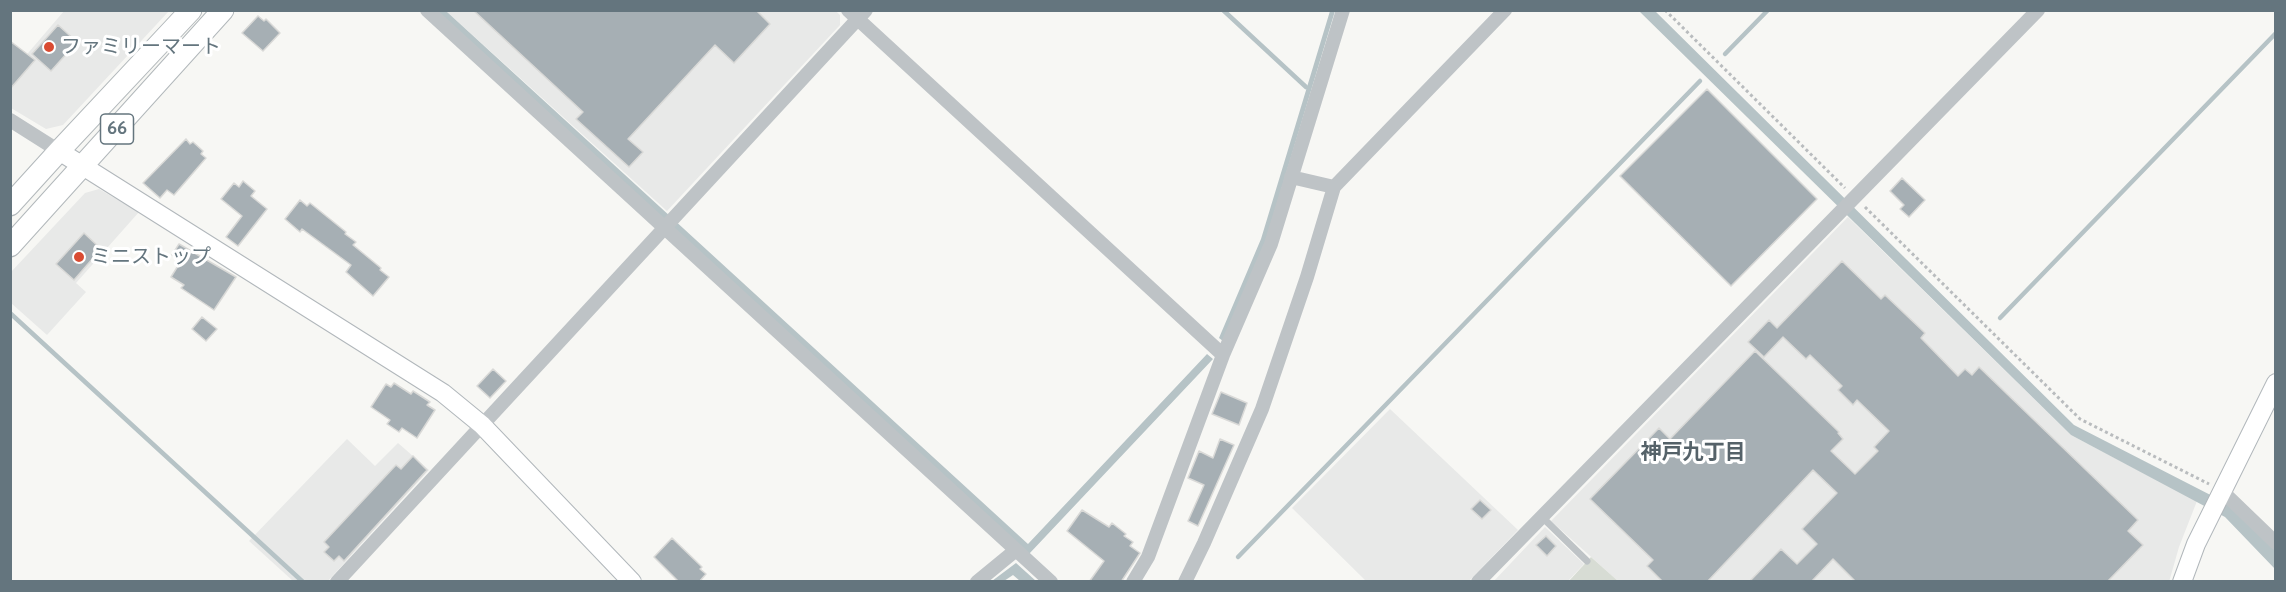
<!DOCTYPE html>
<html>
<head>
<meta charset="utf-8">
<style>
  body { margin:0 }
  #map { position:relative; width:2286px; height:592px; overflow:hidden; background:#f7f7f4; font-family:Cabin,sans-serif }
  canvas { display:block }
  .frame { position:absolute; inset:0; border:12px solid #64757e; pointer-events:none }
</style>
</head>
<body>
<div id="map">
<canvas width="2286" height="592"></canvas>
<div class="frame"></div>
</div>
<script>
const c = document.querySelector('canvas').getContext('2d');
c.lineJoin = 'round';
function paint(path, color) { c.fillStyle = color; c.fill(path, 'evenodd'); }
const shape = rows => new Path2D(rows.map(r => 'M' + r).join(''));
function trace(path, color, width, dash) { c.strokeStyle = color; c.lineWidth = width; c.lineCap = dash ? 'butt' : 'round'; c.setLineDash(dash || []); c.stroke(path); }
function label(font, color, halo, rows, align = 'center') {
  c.font = font + ' Cabin,"Noto Sans JP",sans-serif'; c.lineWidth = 6; c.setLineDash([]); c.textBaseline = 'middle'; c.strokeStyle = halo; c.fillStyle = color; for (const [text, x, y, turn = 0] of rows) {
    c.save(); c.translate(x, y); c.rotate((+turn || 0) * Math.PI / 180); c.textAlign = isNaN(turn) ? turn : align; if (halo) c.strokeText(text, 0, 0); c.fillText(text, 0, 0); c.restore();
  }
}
const built = shape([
  [835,10,840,15,840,25,667,211,446,11],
  [64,11,169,11,63,125,46,129,11,108,11,73],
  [99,189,139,212,76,283,86,292,47,335,11,303,11,272,85,193],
  [1848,217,2071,435,2197,501,2179,547,2169,582,1618,581,1551,521],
  [1390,409,1518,530,1469,581,1366,581,1292,508],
  [347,439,375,466,398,443,429,470,328,581,293,581,249,541],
  [1545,527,1584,564,1568,581,1493,582]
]);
const green = shape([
  [1591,557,1618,581,1568,582]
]);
const water = shape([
  [437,11,446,11,1028,544,1207,354,1213,359,1029,554],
  [1330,11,1335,11,1266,240,1223,341,1219,338,1261,239],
  [1639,11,1655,11,2074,425,2230,505,2275,550,2275,569,2225,517,2071,435],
  [1016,563,1036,581,1020,581,1013,575,1004,581,992,581]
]);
const stream = shape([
  [1223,10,1306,87],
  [1725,54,1768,10],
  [10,313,303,582],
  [2000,318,2276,33],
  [1238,557,1700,81]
]);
const building = shape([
  [473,10,756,10,770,24,734,63,715,45,628,139,643,152,629,167,576,119,583,112,473,10],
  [258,16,264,21,266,19,280,33,263,51,242,33,258,16],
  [58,25,77,42,51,71,32,54,58,25],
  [10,41,35,60,10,89,10,41],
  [1707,89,1817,199,1731,286,1620,176,1707,89],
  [186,139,190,144,193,142,203,151,201,154,206,158,174,195,167,190,160,198,143,183,186,139],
  [1902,178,1925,200,1909,217,1900,209,1904,205,1890,191,1902,178],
  [243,181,255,191,251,196,267,209,238,246,226,237,242,216,221,199,234,183,239,187,243,181],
  [300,200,307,206,310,203,346,232,345,234,356,242,353,245,381,268,380,270,389,277,373,296,346,272,351,265,302,229,300,232,285,219,300,200],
  [84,233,101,249,74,280,56,264,84,233],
  [179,244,236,277,214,310,181,288,184,285,171,277,181,261,172,255,179,244],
  [1842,261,1881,299,1885,295,1925,333,1921,338,1958,376,1965,369,1972,375,1979,367,2138,520,2128,531,2143,545,2107,582,1856,582,1833,559,1811,582,1749,582,1781,549,1797,564,1817,544,1802,529,1837,493,1813,470,1707,582,1663,582,1647,566,1653,560,1590,499,1659,428,1670,439,1755,351,1839,432,1838,433,1843,439,1831,451,1855,474,1878,451,1874,447,1889,431,1857,400,1853,405,1838,390,1842,386,1810,355,1806,359,1783,337,1764,357,1748,342,1769,320,1777,328,1842,261],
  [202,317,217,329,206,341,192,329,202,317],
  [493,369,506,381,490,398,477,386,493,369],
  [394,383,411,394,413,391,430,402,427,405,435,410,417,438,402,428,399,432,387,424,390,420,371,407,386,384,391,387,394,383],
  [1221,392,1247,403,1239,425,1212,414,1221,392],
  [1220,439,1234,445,1198,526,1188,521,1204,485,1188,478,1199,451,1213,458,1220,439],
  [413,456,427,470,344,561,339,556,334,561,324,552,329,547,324,542,396,465,401,469,413,456],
  [1480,500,1491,510,1482,519,1471,509,1480,500],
  [1082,510,1109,527,1112,523,1126,534,1124,536,1133,542,1130,546,1140,553,1121,582,1089,582,1104,561,1067,531,1082,510],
  [1546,536,1556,546,1547,556,1536,545,1546,536],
  [672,538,702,567,700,569,706,574,699,582,679,582,654,557,672,538]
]);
const path = shape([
  [1665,10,1845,188],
  [1865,207,2080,419,2209,484]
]);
const lane = shape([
  [1542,517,1587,561]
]);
const street = shape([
  [427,10,1051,582],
  [848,10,1223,355],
  [10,120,59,151],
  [1291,177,1334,187],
  [2222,491,2276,543],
  [337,582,866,10],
  [977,582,1016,550],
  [1133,582,1148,557,1223,355,1271,244,1343,10],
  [1185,582,1204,543,1262,409,1307,277,1334,187,1505,10],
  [1478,582,2038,10]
]);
const secondary = shape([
  [59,151,443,393,482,425,632,582],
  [2182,582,2196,544,2276,383]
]);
const primary = shape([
  [10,205,59,151,191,10],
  [10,246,223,10]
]);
const markers = [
  [49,47,6,"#d94b32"],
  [79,257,6,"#d94b32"]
];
const shields = [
  [117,129,33]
];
const shieldNames = [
  ["66",117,129]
];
const poiNames = [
  ["ファミリーマート",61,47],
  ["ミニストップ",91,257]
];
const neighbourhoodNames = [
  ["神戸九丁目",1693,453]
];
paint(built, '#e8e9e8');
paint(green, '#d7dcd4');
paint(water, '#b6c3c6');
trace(stream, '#b6c3c6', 4.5);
paint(building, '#a6afb4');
trace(building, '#d9d9d7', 1.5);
trace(secondary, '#b1b7bb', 20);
trace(primary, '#b2b8bb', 23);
trace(path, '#b9bcbe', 3, [3, 3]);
trace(lane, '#bec3c6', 7);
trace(street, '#bec3c6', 14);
trace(secondary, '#fff', 18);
trace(primary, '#fff', 21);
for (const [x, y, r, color] of markers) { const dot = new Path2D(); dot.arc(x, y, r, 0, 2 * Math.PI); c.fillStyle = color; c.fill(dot); trace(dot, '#fff', 2); }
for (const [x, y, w] of shields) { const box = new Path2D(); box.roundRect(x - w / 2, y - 15, w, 30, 4.5); c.fillStyle = '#fff'; c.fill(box); trace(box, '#64757e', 1.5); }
label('bold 18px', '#64757e', null, shieldNames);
label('20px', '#64757e', '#fff', poiNames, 'left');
label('bold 21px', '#556269', '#fff', neighbourhoodNames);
</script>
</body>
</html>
